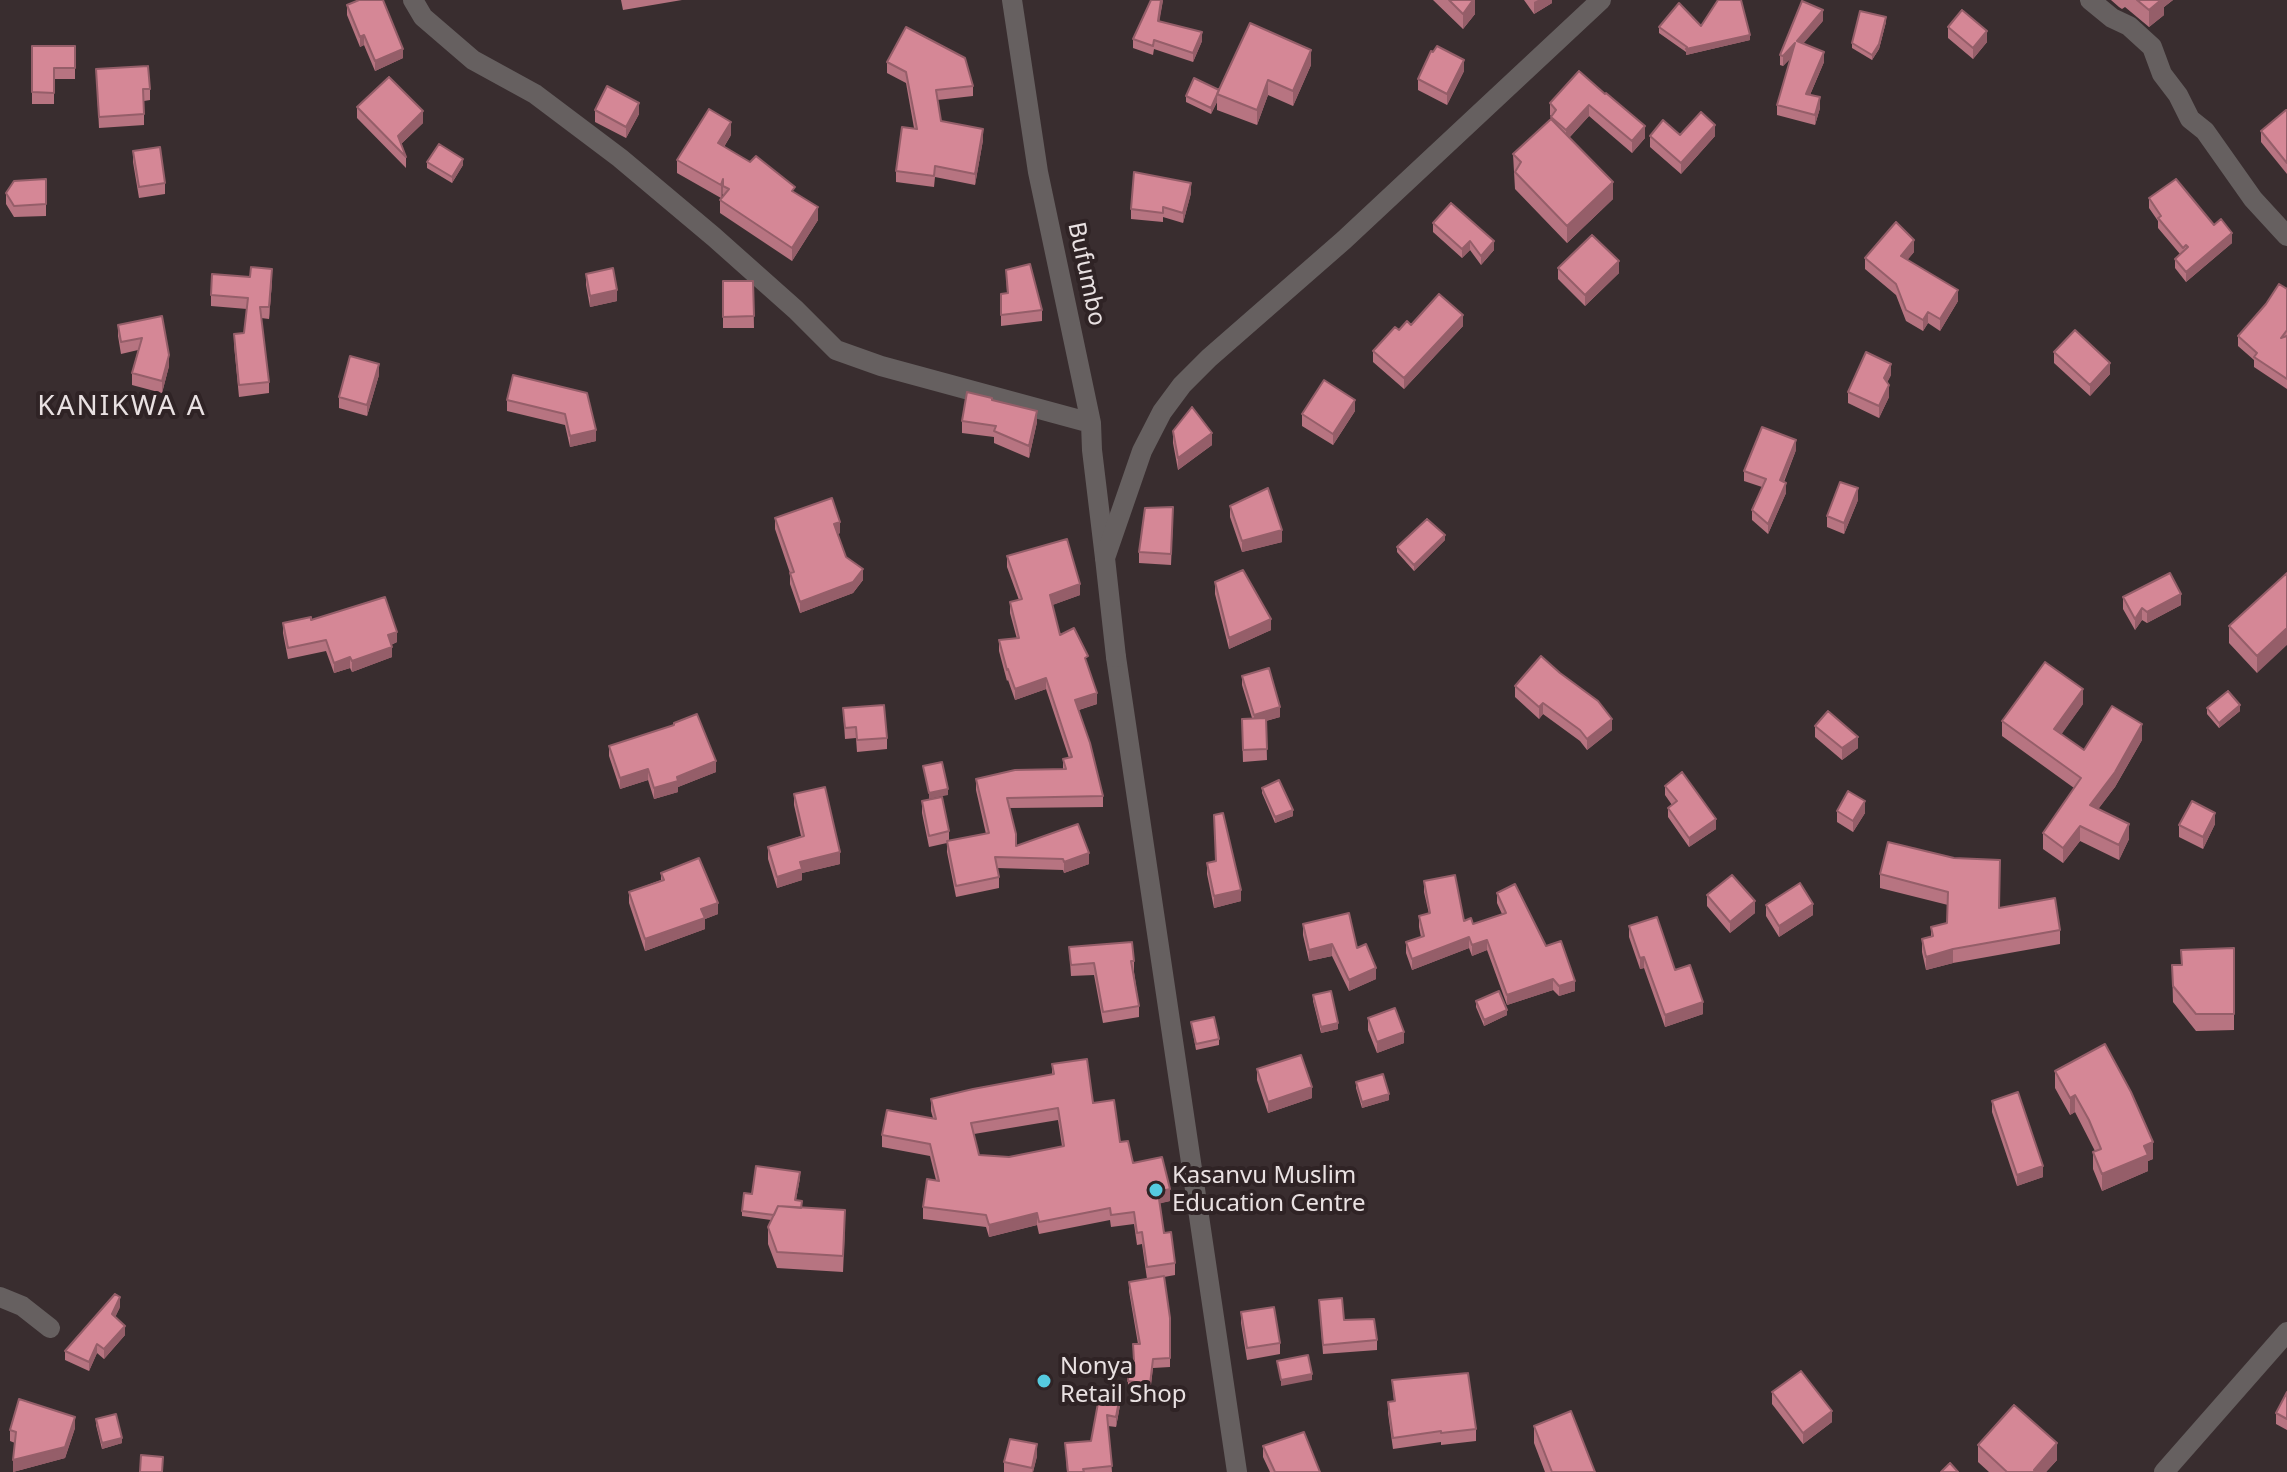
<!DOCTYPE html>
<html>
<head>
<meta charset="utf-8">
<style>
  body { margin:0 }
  canvas { display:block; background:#392d2f }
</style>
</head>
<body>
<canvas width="2287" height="1472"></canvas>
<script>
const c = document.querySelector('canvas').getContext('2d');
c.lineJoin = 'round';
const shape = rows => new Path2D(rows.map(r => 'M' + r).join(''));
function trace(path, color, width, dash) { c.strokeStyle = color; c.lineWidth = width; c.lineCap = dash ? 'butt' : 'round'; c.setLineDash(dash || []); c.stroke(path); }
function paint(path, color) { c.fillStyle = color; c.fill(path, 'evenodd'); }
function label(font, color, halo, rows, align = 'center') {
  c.font = font + ' "Noto Sans",sans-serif'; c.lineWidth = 8; c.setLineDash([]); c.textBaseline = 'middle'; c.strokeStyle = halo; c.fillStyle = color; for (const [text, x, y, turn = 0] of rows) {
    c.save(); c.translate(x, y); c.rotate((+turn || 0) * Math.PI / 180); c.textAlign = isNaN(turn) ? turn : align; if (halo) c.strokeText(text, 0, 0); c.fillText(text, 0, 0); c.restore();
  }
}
const minor = shape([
  [413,0,423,17,473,60,535,94,620,158,714,237,796,310,836,350,881,366,1091,423],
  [1012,0,1038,172,1091,423,1092,450,1105,558],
  [2090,0,2112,18,2129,26,2152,47,2162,74,2178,95,2190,119,2205,131,2253,199,2287,236],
  [1116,657,1237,1472],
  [0,1297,22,1306,50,1328],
  [2164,1472,2287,1332]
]);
const tertiary = shape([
  [1116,657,1105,558,1142,451,1162,412,1182,385,1209,358,1344,240,1601,0]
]);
const wall = shape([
  [621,0,682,0,623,10],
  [1163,0,1159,21,1202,41,1193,62,1154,49,1153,55,1133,48,1133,39],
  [1433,0,1475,0,1475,14,1463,29],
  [1524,0,1552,0,1552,3,1534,14],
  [2111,0,2173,0,2164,7,2164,15,2149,27,2125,7,2122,9,2119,7],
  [347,5,403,58,375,71,364,45,360,47,347,15],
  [1823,21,1803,43,1824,62,1810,95,1820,108,1815,125,1777,115,1777,105,1791,58,1783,66,1780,65,1780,55],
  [1886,22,1879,49,1872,60,1852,48,1852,43],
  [1701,26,1750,40,1686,55,1686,52,1659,33,1659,27],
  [1948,27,1987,42,1973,59,1948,38],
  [32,46,75,46,75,79,54,79,54,104,32,104],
  [887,62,973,86,973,96,937,100,941,121,983,140,975,185,935,177,934,187,896,182,896,171,914,128,906,83,887,73],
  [1311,65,1293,106,1268,95,1257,125,1217,110,1217,102,1211,114,1186,102,1186,96,1219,90],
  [96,69,150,89,150,100,144,101,144,125,99,128],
  [1464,71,1447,105,1418,90,1418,79],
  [1579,71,1645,138,1632,153,1589,116,1569,138,1613,199,1567,243,1515,189,1513,154,1551,119,1551,116,1550,115,1550,103],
  [357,107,423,123,401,144,406,157,406,168,357,118],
  [595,110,639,114,626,138,595,122],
  [2287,110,2287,174,2261,142,2261,131],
  [731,135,724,147,795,193,818,220,792,261,720,213,720,200,723,197,723,193,721,198,677,173,677,160],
  [1650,136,1715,136,1681,174,1650,147],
  [133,151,165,183,165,194,139,198,133,162],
  [427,162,463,165,452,183,427,168],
  [46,179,46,216,14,217,6,204,6,193],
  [1191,193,1183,223,1163,217,1163,222,1131,219,1131,209],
  [2149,198,2214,225,2232,243,2186,282,2175,268,2175,259,2180,254,2158,228,2158,221,2149,208],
  [1433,223,1494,250,1481,265,1470,250,1462,258,1433,232],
  [1914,252,1907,260,1958,301,1940,331,1928,323,1923,331,1906,321,1896,295,1865,269,1865,258],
  [1558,268,1619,273,1585,306,1558,279],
  [1006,270,1042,310,1042,321,1001,326,1001,294,1007,293],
  [586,274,617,301,590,307,586,285],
  [272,281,269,319,261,318,269,382,269,393,239,397,234,345,234,334,244,333,247,309,211,306,211,295],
  [723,281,753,281,754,328,723,328],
  [2287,289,2287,389,2254,367,2254,360,2238,346,2238,336],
  [162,316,169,366,162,393,132,385,132,373,138,350,121,354,118,336,118,325],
  [1411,325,1463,326,1404,389,1373,362,1373,351,1399,330],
  [2054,352,2110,374,2090,396,2054,363],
  [379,375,367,416,339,408,339,397],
  [513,375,596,430,596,441,570,447,565,425,507,411,507,400],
  [1891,375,1887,382,1889,397,1879,418,1848,403,1848,392],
  [1355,411,1333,445,1302,426,1302,414],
  [962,421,1037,422,1029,458,994,443,994,437,962,433],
  [1173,431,1212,445,1178,470,1173,443],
  [1796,450,1784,482,1786,493,1768,534,1752,520,1752,510,1762,487,1744,481,1744,471],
  [1858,500,1844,534,1827,527,1827,516],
  [1230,506,1282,542,1242,552,1230,517],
  [775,518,840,533,838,534,846,557,863,580,853,593,800,613,790,584,790,573,775,529],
  [1173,518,1171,565,1139,563,1139,552],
  [1445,540,1414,571,1397,552,1397,547],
  [1007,556,1080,595,1052,605,1060,635,1088,667,1097,704,1079,710,1103,796,1103,807,1010,808,1016,846,1089,864,1064,873,1063,870,997,868,999,877,999,888,956,897,947,852,947,843,929,847,922,813,922,801,949,831,949,841,986,834,976,790,976,779,1063,769,1063,759,1069,758,1046,689,1015,700,1008,680,1007,681,999,651,999,640,1017,639,1010,613,1010,602,1019,600,1007,567],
  [2287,573,2257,673,2229,643,2229,626],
  [1215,582,1271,630,1229,649,1215,594],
  [2123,597,2181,605,2147,623,2142,620,2135,630,2123,609],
  [311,620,397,642,391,645,392,657,352,672,350,668,334,673,326,651,288,659,283,633,283,623],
  [1242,676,1280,717,1266,721,1267,760,1243,762,1242,730,1252,718,1242,685],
  [1515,686,1612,730,1587,750,1580,741,1543,714,1539,719,1515,697],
  [2083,704,2061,734,2084,750,2142,740,2115,787,2098,809,2129,839,2119,860,2080,841,2063,863,2043,849,2043,833,2074,788,2002,736,2002,721],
  [843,708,887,738,887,749,857,752,856,738,845,739],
  [2207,708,2240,711,2219,728,2207,714],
  [1815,726,1858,748,1842,760,1815,737],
  [609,746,716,772,678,787,678,792,654,799,648,780,620,789,609,756],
  [1665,786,1716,829,1689,847,1668,817,1668,808,1672,805,1665,795],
  [1262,788,1293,816,1275,823,1262,793],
  [794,794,840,864,802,873,802,880,777,888,768,859,768,847,801,836,794,805],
  [1837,811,1865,813,1853,832,1837,822],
  [2215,824,2203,849,2179,837,2179,825],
  [1888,842,1999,907,2060,930,2060,944,1953,963,1926,970,1922,952,1922,939,1931,936,1931,927,1947,923,1948,905,1880,888,1880,874],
  [1215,861,1241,901,1214,908,1207,874,1207,863],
  [661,873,718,914,705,919,705,929,645,951,629,903,629,892,661,880],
  [1424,881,1464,921,1473,924,1502,914,1497,903,1497,893,1546,946,1575,991,1559,996,1553,990,1507,1005,1487,950,1472,956,1469,948,1412,970,1406,953,1406,942,1421,937,1419,927,1419,916,1429,914,1424,892],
  [1707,895,1755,913,1730,933,1707,906],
  [1766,905,1813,915,1779,937,1766,916],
  [1303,924,1357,948,1376,979,1349,991,1332,956,1309,961,1303,935],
  [1629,926,1675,970,1703,1014,1665,1027,1644,968,1640,969,1629,937],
  [1069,947,1134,961,1134,972,1139,1006,1139,1017,1103,1023,1094,975,1071,976],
  [2234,948,2234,1030,2196,1031,2173,1002,2172,965,2181,965],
  [1313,995,1338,1029,1321,1033,1313,1001],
  [1476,1001,1507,1015,1484,1026,1476,1007],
  [1368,1018,1404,1043,1377,1053,1368,1030],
  [1191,1022,1219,1039,1219,1045,1196,1050],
  [1052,1064,1093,1103,1120,1142,1133,1163,1170,1201,1160,1203,1164,1233,1175,1263,1175,1275,1164,1277,1170,1318,1170,1367,1153,1368,1150,1393,1128,1390,1128,1381,1138,1344,1129,1291,1129,1282,1147,1279,1142,1244,1137,1245,1134,1224,1111,1227,1110,1220,1039,1234,1037,1225,989,1237,986,1227,923,1219,923,1207,936,1180,930,1156,882,1147,882,1135,933,1118,931,1111,931,1099,1052,1075],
  [1058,1120,1062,1146,1009,1157,979,1155,974,1134],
  [1257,1069,1312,1098,1268,1113,1257,1080],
  [2055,1071,2153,1159,2148,1161,2148,1171,2102,1191,2093,1169,2093,1152,2095,1151,2075,1112,2070,1115,2055,1088],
  [1356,1082,1389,1100,1362,1108,1356,1088],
  [1992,1101,2043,1177,2017,1186,1992,1112],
  [800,1178,796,1200,802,1208,845,1227,843,1272,777,1268,768,1244,768,1227,771,1220,742,1216,742,1211,752,1194],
  [1319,1300,1344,1320,1377,1340,1377,1350,1323,1354],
  [120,1307,115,1317,125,1335,104,1359,97,1353,89,1371,65,1360,65,1351],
  [1241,1312,1280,1343,1280,1354,1247,1360,1241,1323],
  [1392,1380,1476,1429,1476,1441,1441,1445,1441,1442,1393,1449,1388,1413,1388,1402,1394,1401],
  [1101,1387,1121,1400,1116,1427,1108,1426,1112,1472,1067,1472,1065,1443,1091,1441],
  [1772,1392,1832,1422,1803,1444,1772,1404],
  [2287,1392,2287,1430,2276,1424,2276,1413],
  [96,1419,122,1443,102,1449,96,1425],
  [1534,1426,1595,1472,1545,1472,1534,1443],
  [75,1428,65,1458,13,1472,15,1443,10,1441,10,1430],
  [1978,1445,2057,1460,2046,1472,1989,1472,1978,1462],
  [1263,1446,1320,1472,1270,1472,1263,1457],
  [1037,1456,1033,1472,1004,1472,1004,1462]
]);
const shadedWall = shape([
  [1161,0,1163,0,1158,30,1158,21],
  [1473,0,1475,0,1475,14,1463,29,1463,14],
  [1538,0,1552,0,1552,3,1534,14,1534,2],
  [2160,0,2173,0,2164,7,2164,15,2149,27,2149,10],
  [1823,10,1823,21,1797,51,1797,41],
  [1886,17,1886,22,1879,49,1872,60,1872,55],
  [1987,31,1987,42,1973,59,1973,48],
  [1202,32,1202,41,1193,62,1193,53],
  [364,35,364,45,360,47,360,37],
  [1750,35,1750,40,1686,55,1686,49],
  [1795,43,1795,53,1783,66,1783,56],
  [403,49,403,58,375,71,375,61],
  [1311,50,1311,65,1293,106,1293,91],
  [1824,52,1824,62,1806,104,1806,94],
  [1464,60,1464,71,1447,105,1447,94],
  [1268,80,1268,95,1257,125,1257,110],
  [1217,96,1217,102,1211,114,1211,108],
  [1820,97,1820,108,1815,125,1815,115],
  [639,103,639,114,626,138,626,127],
  [1589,105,1589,116,1566,141,1566,130],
  [423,111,423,123,398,147,398,136],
  [731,122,731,135,718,156,718,143],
  [1715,125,1715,136,1681,174,1681,163],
  [1645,126,1645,138,1632,153,1632,141],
  [983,129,983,140,975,185,975,174],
  [463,159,463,165,452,183,452,177],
  [723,179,723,193,721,198,721,185],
  [1613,182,1613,199,1567,243,1567,226],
  [1191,183,1191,193,1183,223,1183,213],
  [818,207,818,220,792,261,792,248],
  [2232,233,2232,243,2186,282,2186,272],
  [1914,240,1914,252,1901,268,1901,256],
  [1470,241,1470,250,1462,258,1462,249],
  [1494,241,1494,250,1481,265,1481,256],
  [1619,261,1619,273,1585,306,1585,295],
  [272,269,272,281,269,319,269,307],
  [617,290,617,301,590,307,590,296],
  [1958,290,1958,301,1940,331,1940,319],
  [1928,312,1928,323,1923,331,1923,320],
  [1463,315,1463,326,1404,389,1404,378],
  [169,355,169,366,162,393,162,381],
  [2110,363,2110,374,2090,396,2090,385],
  [379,364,379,375,367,416,367,405],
  [1891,364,1891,375,1884,389,1884,378],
  [1889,385,1889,397,1879,418,1879,406],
  [1355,400,1355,411,1333,445,1333,434],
  [1037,411,1037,422,1029,458,1029,446],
  [596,430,596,441,570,447,570,436],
  [1212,433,1212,445,1178,470,1178,458],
  [1796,440,1796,450,1780,490,1780,480],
  [1786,483,1786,493,1768,534,1768,524],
  [1858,488,1858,500,1844,534,1844,523],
  [840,522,840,533,834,535,834,524],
  [1282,530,1282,542,1242,552,1242,541],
  [1445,535,1445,540,1414,571,1414,565],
  [863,569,863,580,853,593,800,613,800,602],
  [1080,584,1080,595,1050,606,1050,595],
  [2181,594,2181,605,2147,623,2147,612],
  [2142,608,2142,620,2135,630,2135,619],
  [1271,619,1271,630,1229,649,1229,638],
  [2287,628,2287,645,2257,673,2257,656],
  [397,632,397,642,388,646,388,635],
  [392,647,392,657,352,672,352,661],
  [350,657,350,668,334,673,334,663],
  [1046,678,1046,689,1015,700,1015,689],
  [2083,689,2083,704,2054,745,2054,729],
  [1097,693,1097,704,1075,711,1075,700],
  [1543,703,1543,714,1539,719,1539,707],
  [2240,705,2240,711,2219,728,2219,723],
  [1280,707,1280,717,1254,724,1254,715],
  [1612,719,1612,730,1587,750,1587,739],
  [2142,724,2142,740,2115,787,2090,820,2090,805],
  [1858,737,1858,748,1842,760,1842,748],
  [716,761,716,772,678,787,678,792,654,799,654,788,677,777],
  [648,769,648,780,620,789,620,778],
  [948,789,948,795,929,799,929,793],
  [1865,801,1865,813,1853,832,1853,821],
  [1293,810,1293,816,1275,823,1275,817],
  [2215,813,2215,824,2203,849,2203,837],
  [1716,819,1716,829,1689,847,1689,838],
  [2129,824,2129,839,2119,860,2119,845],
  [2080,826,2080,841,2063,863,2063,848],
  [840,852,840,864,802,873,802,880,777,888,777,877,800,862],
  [1089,853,1089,864,1064,873,1064,862],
  [1241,890,1241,901,1214,908,1214,896],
  [1755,901,1755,913,1730,933,1730,922],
  [718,903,718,914,705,919,705,929,645,951,645,939,701,909],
  [1813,904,1813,915,1779,937,1779,926],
  [1469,937,1469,948,1412,970,1412,959],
  [1487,940,1487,950,1472,956,1472,945],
  [1332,944,1332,956,1309,961,1309,950],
  [1953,949,1953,963,1926,970,1926,957],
  [1644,957,1644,968,1640,969,1640,958],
  [1376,968,1376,979,1349,991,1349,980],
  [1553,979,1553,990,1507,1005,1507,995],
  [1575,981,1575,991,1559,996,1559,986],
  [1703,1002,1703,1014,1665,1027,1665,1015],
  [1507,1010,1507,1015,1484,1026,1484,1020],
  [1338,1023,1338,1029,1321,1033,1321,1027],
  [1404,1032,1404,1043,1377,1053,1377,1042],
  [1312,1087,1312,1098,1268,1113,1268,1102],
  [1389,1094,1389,1100,1362,1108,1362,1102],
  [2075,1095,2075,1112,2070,1115,2070,1098],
  [2153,1142,2153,1159,2148,1161,2148,1171,2102,1191,2102,1174,2144,1146],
  [2043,1166,2043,1177,2017,1186,2017,1175],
  [1170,1189,1170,1201,1158,1204,1158,1192],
  [1037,1213,1037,1225,989,1237,989,1225],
  [120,1297,120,1307,112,1324,112,1314],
  [125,1326,125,1335,104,1359,104,1349],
  [97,1344,97,1353,89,1371,89,1362],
  [1312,1374,1312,1380,1281,1386,1281,1380],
  [1121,1390,1121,1400,1116,1427,1116,1417],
  [1832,1411,1832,1422,1803,1444,1803,1433],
  [75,1417,75,1428,65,1458,13,1472,13,1460],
  [122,1438,122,1443,102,1449,102,1443],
  [2057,1443,2057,1460,2046,1472,2034,1472,2034,1470],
  [1037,1444,1037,1456,1033,1472,1032,1472]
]);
const building = shape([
  [359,0,383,0,403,49,375,61,364,35,360,37,347,5,359,0],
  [1151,0,1161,0,1158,21,1202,32,1193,53,1154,40,1153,46,1133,39,1151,0],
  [1449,0,1473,0,1463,14,1449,0],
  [1718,0,1741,0,1750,35,1686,49,1687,47,1659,27,1679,3,1701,26,1718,0],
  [2137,0,2161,0,2149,10,2137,0],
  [1802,1,1823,10,1797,41,1824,52,1806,94,1820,97,1815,115,1777,105,1795,43,1783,56,1780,55,1802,1],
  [1962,10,1987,31,1973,48,1948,27,1962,10],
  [1860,11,1886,17,1879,44,1872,55,1852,43,1860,11],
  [1250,23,1311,50,1293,91,1268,80,1257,110,1217,94,1250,23],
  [906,27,965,58,973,86,936,90,941,121,983,129,975,174,935,166,934,176,896,171,902,127,917,129,906,72,887,62,906,27],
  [32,46,75,46,75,68,54,68,54,93,32,92,32,46],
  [1437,46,1464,60,1447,94,1418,79,1431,51,1433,52,1437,46],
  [148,66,150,89,143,89,144,114,99,117,96,69,148,66],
  [1579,71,1605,94,1606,93,1645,126,1632,141,1589,105,1566,130,1551,117,1556,110,1550,103,1579,71],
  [389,77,423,111,398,136,406,157,357,107,389,77],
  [1194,78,1219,90,1211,108,1186,96,1194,78],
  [607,86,639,103,626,127,595,110,607,86],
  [709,109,731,122,718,143,750,162,756,156,795,187,792,191,818,207,792,248,720,200,729,189,723,186,723,179,721,185,677,160,709,109],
  [2286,110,2287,110,2287,163,2261,131,2286,110],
  [1701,112,1715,125,1681,163,1650,136,1663,120,1680,135,1701,112],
  [1551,119,1613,182,1567,226,1515,172,1521,162,1513,154,1551,119],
  [439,144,463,159,452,177,427,162,439,144],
  [160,147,165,183,139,187,133,151,160,147],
  [1134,172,1191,183,1183,213,1163,207,1163,213,1131,209,1134,172],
  [46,179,46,204,14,206,6,193,14,181,46,179],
  [2176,179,2214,225,2221,219,2232,233,2186,272,2175,259,2188,247,2186,245,2183,248,2158,218,2161,216,2149,198,2176,179],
  [1451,203,1494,241,1481,256,1470,241,1462,249,1433,223,1451,203],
  [1896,222,1914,240,1901,256,1958,290,1940,319,1928,312,1923,320,1906,310,1896,284,1865,258,1896,222],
  [1592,235,1619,261,1585,295,1558,268,1592,235],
  [1030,264,1042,310,1001,315,1001,294,1008,293,1006,270,1030,264],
  [251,267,272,269,269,307,260,307,269,382,239,385,234,334,244,333,248,298,211,295,212,274,250,277,251,267],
  [613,268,617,290,590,296,586,274,613,268],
  [723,281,753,281,754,316,723,317,723,281],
  [2279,284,2287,289,2287,330,2281,338,2287,336,2287,379,2254,357,2257,353,2238,336,2266,304,2279,284],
  [1439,294,1463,315,1404,378,1373,351,1395,327,1399,330,1407,321,1411,325,1439,294],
  [162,316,169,355,162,381,132,373,142,338,121,342,118,325,162,316],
  [2075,330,2110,363,2090,385,2054,352,2075,330],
  [1866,352,1891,364,1884,378,1889,385,1879,406,1848,392,1866,352],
  [350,356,379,364,367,405,339,397,350,356],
  [513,375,587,393,596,430,570,436,565,414,507,400,513,375],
  [1324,380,1355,400,1333,434,1302,414,1324,380],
  [967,392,992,398,992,400,1037,411,1029,446,994,431,996,426,962,421,967,392],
  [1192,407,1212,433,1178,458,1173,431,1192,407],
  [1762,427,1796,440,1780,480,1786,483,1768,524,1752,510,1766,479,1744,471,1762,427],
  [1840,482,1858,488,1844,523,1827,516,1840,482],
  [1268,488,1282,530,1242,541,1230,506,1268,488],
  [832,498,840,522,834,524,846,557,863,569,853,582,800,602,790,573,794,572,775,518,832,498],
  [1173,507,1171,554,1139,552,1145,508,1173,507],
  [1427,519,1445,535,1414,565,1397,547,1427,519],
  [1067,539,1080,584,1050,595,1060,635,1074,628,1088,656,1085,658,1097,693,1075,700,1090,743,1103,796,1007,798,1016,834,1016,846,1078,824,1089,853,1064,862,1063,859,995,857,999,877,956,886,947,841,989,833,976,779,1015,770,1066,769,1063,759,1072,757,1046,678,1015,689,1008,669,1007,670,999,640,1019,638,1010,602,1022,599,1007,556,1067,539],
  [1243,570,1271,619,1229,638,1215,582,1243,570],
  [2170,573,2181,594,2147,612,2142,608,2135,619,2123,597,2170,573],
  [2287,573,2287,628,2257,656,2229,626,2287,573],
  [385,597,397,632,388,635,392,647,352,661,350,657,334,663,326,640,288,648,283,623,311,617,311,620,385,597],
  [1541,656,1560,673,1598,701,1612,719,1587,739,1580,730,1543,703,1539,707,1515,686,1541,656],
  [2045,662,2083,689,2054,729,2084,750,2112,706,2142,724,2115,772,2090,805,2129,824,2119,845,2080,826,2063,848,2043,833,2081,778,2002,721,2045,662],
  [1269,668,1280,707,1254,715,1242,676,1269,668],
  [2228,691,2240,705,2219,723,2207,708,2228,691],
  [884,705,887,738,857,740,856,727,845,728,843,708,884,705],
  [1828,711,1858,737,1842,748,1815,726,1828,711],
  [697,714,716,761,677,777,678,781,654,788,648,769,620,778,609,746,674,725,674,723,697,714],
  [1266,718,1267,749,1243,750,1242,719,1266,718],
  [942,762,948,789,929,793,923,766,942,762],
  [1682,772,1716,819,1689,838,1668,808,1677,801,1665,786,1682,772],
  [1279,780,1293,810,1275,817,1262,788,1279,780],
  [825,787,840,852,800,862,802,869,777,877,768,847,804,836,794,794,825,787],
  [1848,791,1865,801,1853,821,1837,811,1848,791],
  [942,797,949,831,929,836,922,801,942,797],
  [2192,801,2215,813,2203,837,2179,825,2192,801],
  [1223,813,1241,890,1214,896,1207,863,1216,861,1214,815,1223,813],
  [1888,842,1954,858,2000,860,1999,908,2055,898,2060,930,1953,949,1926,957,1922,939,1933,936,1931,927,1947,923,1948,892,1880,874,1888,842],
  [699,858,718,903,701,909,705,918,645,939,629,892,664,880,661,873,699,858],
  [1455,875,1464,921,1471,918,1473,924,1506,913,1497,893,1515,884,1546,946,1561,941,1575,981,1559,986,1553,979,1507,995,1487,940,1472,945,1469,937,1412,959,1406,942,1424,936,1419,916,1430,913,1424,881,1455,875],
  [1732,875,1755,901,1730,922,1707,895,1732,875],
  [1800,883,1813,904,1779,926,1766,905,1800,883],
  [1349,913,1357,948,1366,944,1376,968,1349,980,1332,944,1309,950,1303,924,1349,913],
  [1657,917,1675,970,1690,965,1703,1002,1665,1015,1644,957,1640,958,1629,926,1657,917],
  [1132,942,1134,961,1131,961,1139,1006,1103,1012,1094,963,1071,965,1069,947,1132,942],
  [2234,948,2234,1014,2196,1014,2173,986,2172,965,2182,965,2181,950,2234,948],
  [1331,991,1338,1023,1321,1027,1313,995,1331,991],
  [1499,991,1507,1010,1484,1020,1476,1001,1499,991],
  [1395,1008,1404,1032,1377,1042,1368,1018,1395,1008],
  [1214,1017,1219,1039,1196,1044,1191,1022,1214,1017],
  [2105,1044,2131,1092,2153,1142,2144,1146,2148,1155,2102,1174,2093,1152,2101,1149,2089,1120,2075,1095,2070,1098,2055,1071,2105,1044],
  [1301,1055,1312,1087,1268,1102,1257,1069,1301,1055],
  [1087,1059,1093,1103,1114,1100,1120,1142,1128,1141,1133,1163,1162,1157,1170,1189,1158,1192,1164,1233,1171,1232,1175,1263,1147,1267,1142,1232,1137,1233,1134,1212,1111,1215,1110,1208,1039,1222,1037,1213,989,1225,986,1215,923,1207,927,1179,939,1181,930,1144,882,1135,887,1110,936,1119,931,1099,973,1089,1054,1074,1052,1064,1087,1059],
  [1058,1108,1064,1146,1009,1157,979,1155,971,1123,1058,1108],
  [1383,1074,1389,1094,1362,1102,1356,1082,1383,1074],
  [2018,1092,2043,1166,2017,1175,1992,1101,2018,1092],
  [756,1166,800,1172,795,1200,802,1201,801,1208,778,1206,774,1215,742,1211,744,1193,752,1194,756,1166],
  [778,1206,845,1210,843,1256,777,1252,768,1227,778,1206],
  [1164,1276,1170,1318,1170,1358,1153,1359,1150,1384,1128,1381,1130,1360,1134,1360,1133,1344,1140,1344,1129,1282,1164,1276],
  [115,1294,120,1297,112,1314,125,1326,104,1349,97,1344,89,1362,65,1351,115,1294],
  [1342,1298,1344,1320,1374,1319,1377,1340,1323,1345,1319,1300,1342,1298],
  [1274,1307,1280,1343,1247,1348,1241,1312,1274,1307],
  [1308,1355,1312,1374,1281,1380,1277,1361,1308,1355],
  [1801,1371,1832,1411,1803,1433,1772,1392,1801,1371],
  [1468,1373,1476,1429,1441,1433,1441,1431,1393,1438,1388,1402,1395,1401,1392,1380,1468,1373],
  [1101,1387,1121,1390,1116,1417,1107,1415,1112,1466,1083,1469,1084,1472,1068,1472,1065,1443,1091,1441,1101,1387],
  [2287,1392,2287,1419,2276,1413,2287,1392],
  [19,1399,75,1417,65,1447,13,1460,16,1432,10,1430,19,1399],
  [2014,1405,2057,1443,2034,1470,2035,1472,2007,1472,1978,1445,2014,1405],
  [1571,1411,1595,1472,1552,1472,1534,1426,1571,1411],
  [116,1414,122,1438,102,1443,96,1419,116,1414],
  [1304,1432,1320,1472,1275,1472,1263,1446,1304,1432],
  [1010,1439,1037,1444,1032,1468,1004,1462,1010,1439],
  [141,1455,163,1457,162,1472,140,1472,141,1455],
  [1950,1463,1958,1472,1941,1472,1950,1463]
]);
const markers = [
  [1156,1190,8,"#55cadf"],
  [1044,1381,8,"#55cadf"]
];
const streetNames = [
  ["Bufumbo",1086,274,78]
];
const poiNames = [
  ["Kasanvu Muslim",1172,1176],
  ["Education Centre",1172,1204],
  ["Nonya",1060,1367],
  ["Retail Shop",1060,1395]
];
const quarterNames = [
  ["KANIKWA A",122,407]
];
trace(minor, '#666060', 20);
trace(tertiary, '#666060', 20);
paint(wall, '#b77481');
paint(shadedWall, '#955e69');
paint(building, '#d58796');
trace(building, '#955e69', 2);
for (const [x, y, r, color] of markers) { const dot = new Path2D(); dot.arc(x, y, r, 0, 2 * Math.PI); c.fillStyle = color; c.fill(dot); trace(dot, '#2f2325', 3); }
label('24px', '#e9e1e2', '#2f2325', streetNames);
label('24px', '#e9e1e2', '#2f2325', poiNames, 'left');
c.letterSpacing = '2px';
label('28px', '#e9e1e2', '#2f2325', quarterNames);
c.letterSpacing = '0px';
</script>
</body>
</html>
